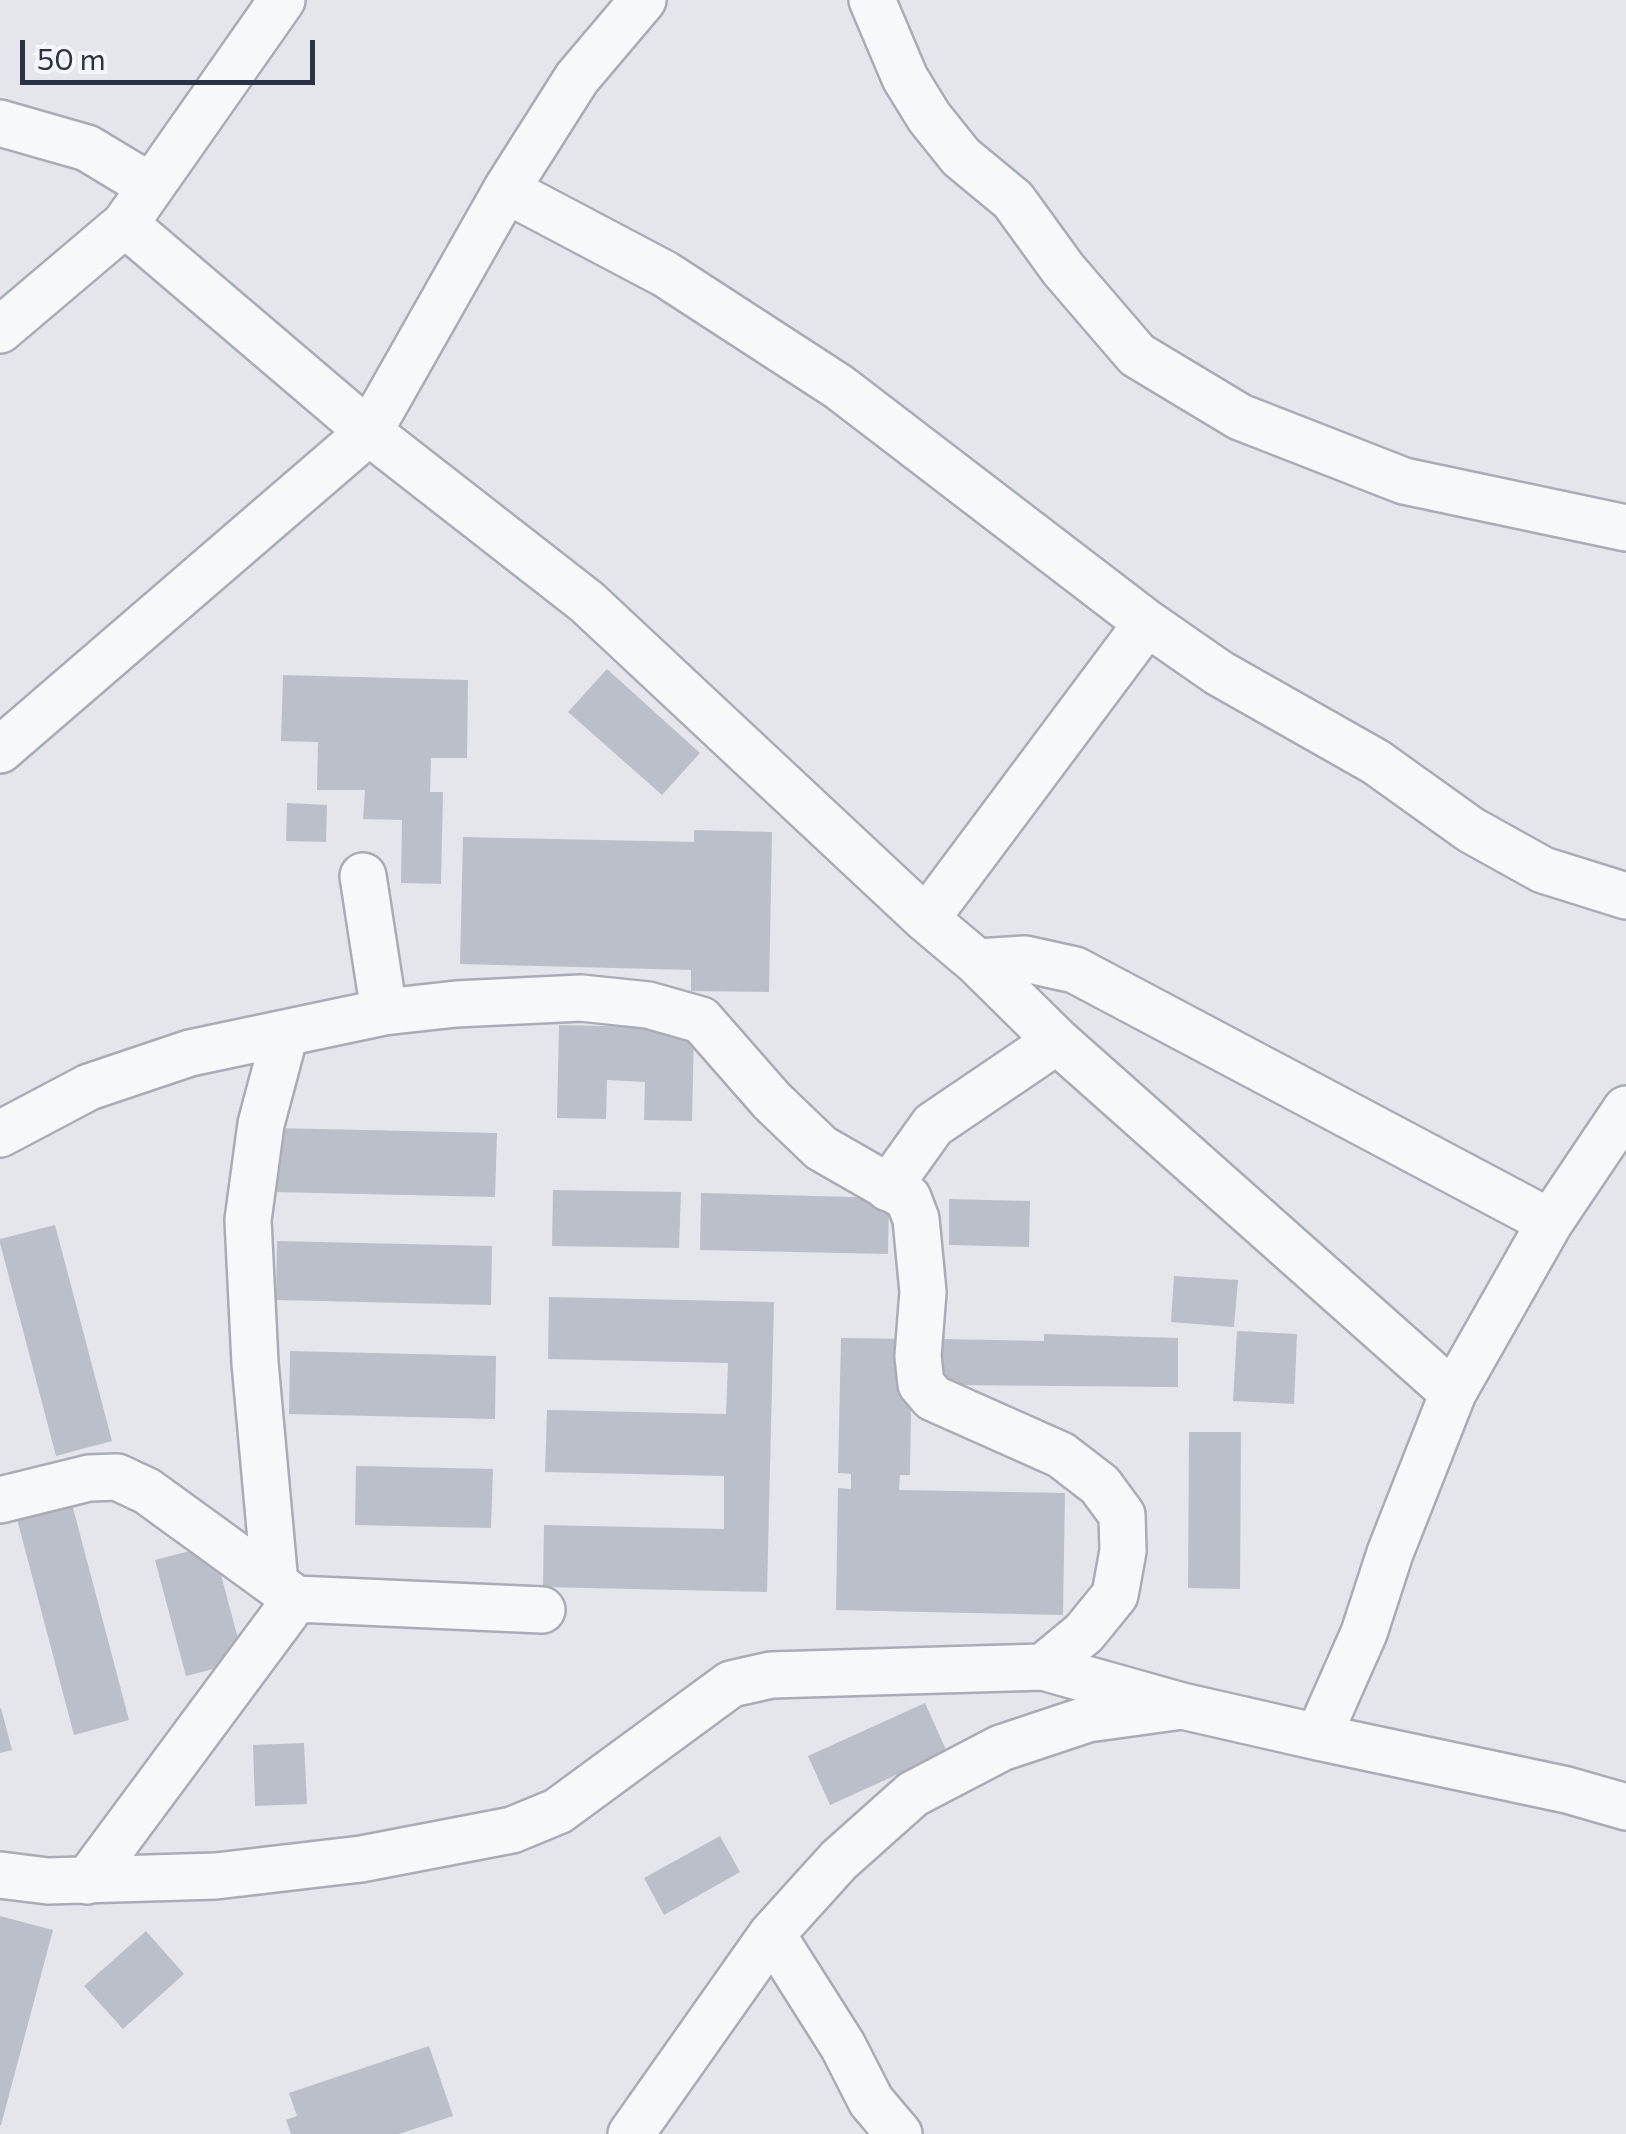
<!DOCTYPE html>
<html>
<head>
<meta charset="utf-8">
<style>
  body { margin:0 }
  #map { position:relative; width:1626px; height:2134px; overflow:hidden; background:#e4e6ec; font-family:Commissioner,sans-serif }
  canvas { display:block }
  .scale { position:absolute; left:20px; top:40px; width:295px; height:45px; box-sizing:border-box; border:5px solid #2b3245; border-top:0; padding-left:12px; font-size:30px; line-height:35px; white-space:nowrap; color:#2b3245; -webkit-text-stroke:8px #f4f5f9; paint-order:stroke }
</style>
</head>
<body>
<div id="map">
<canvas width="1626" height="2134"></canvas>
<div class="scale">50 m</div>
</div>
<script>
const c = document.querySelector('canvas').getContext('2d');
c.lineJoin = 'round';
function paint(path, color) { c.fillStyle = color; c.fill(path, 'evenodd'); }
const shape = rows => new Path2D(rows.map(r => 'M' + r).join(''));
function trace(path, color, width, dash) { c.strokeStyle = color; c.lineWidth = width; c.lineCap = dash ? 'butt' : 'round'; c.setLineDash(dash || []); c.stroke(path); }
const building = shape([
  [607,669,700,753,662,795,568,712],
  [283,675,468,680,467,758,431,758,430,792,443,792,441,884,401,883,402,820,363,819,365,790,317,790,318,742,281,741],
  [287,803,327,805,326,842,286,841],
  [694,830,772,832,769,992,691,991,691,970,460,964,463,837,694,842],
  [559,1025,694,1028,692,1121,644,1120,645,1082,607,1080,606,1119,557,1118],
  [274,1128,497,1133,495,1197,272,1192],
  [553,1190,681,1192,679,1248,552,1246],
  [701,1193,889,1198,888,1254,700,1250],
  [949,1199,1030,1201,1029,1247,949,1245],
  [55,1225,112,1441,56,1456,0,1243,0,1239],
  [277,1241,492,1246,491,1305,276,1300],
  [1174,1276,1238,1280,1234,1327,1171,1322],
  [549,1297,774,1302,767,1592,543,1587,544,1525,724,1529,724,1476,545,1472,547,1410,726,1414,728,1363,548,1359],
  [1237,1331,1297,1334,1294,1404,1233,1401],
  [1044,1334,1178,1338,1178,1387,942,1385,942,1339,1044,1341],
  [841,1338,912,1339,910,1475,900,1475,899,1490,1065,1493,1063,1615,836,1610,838,1488,851,1489,851,1474,838,1473],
  [290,1351,496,1356,495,1419,289,1414],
  [1189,1432,1241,1432,1240,1589,1188,1588],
  [356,1466,493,1469,491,1528,355,1525],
  [72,1504,129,1720,74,1735,17,1519],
  [213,1545,244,1661,186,1676,155,1560],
  [925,1703,947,1752,830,1805,808,1756],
  [1,1708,12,1750,0,1753,0,1709],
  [304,1743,307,1804,255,1806,253,1745],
  [720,1836,740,1872,664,1915,644,1878],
  [0,1916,53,1930,1,2125,0,2125],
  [146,1931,184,1974,123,2029,84,1986],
  [429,2046,453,2116,399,2134,291,2134,286,2120,297,2116,289,2093]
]);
const street = shape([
  [872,0,905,78,929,117,961,157,1013,200,1063,269,1137,355,1240,417,1404,481,1626,528],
  [0,123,87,148,150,186],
  [506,190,665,274,839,387,1147,623,1219,673,1376,762,1471,830,1543,870,1626,896],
  [125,224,369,432,587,602,926,919,977,962,1057,1041,1453,1393],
  [0,330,125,224,282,0],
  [0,750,369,432,506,190,577,78,643,0],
  [926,919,1147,623],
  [977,962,1025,959,1075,970,1550,1222],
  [384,1012,456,1004,581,998,648,1005,701,1020,772,1101,821,1148,908,1198,916,1219,923,1292,918,1356,921,1384,933,1398,1061,1455,1100,1485,1122,1515,1123,1551,1115,1595,1084,1633,1043,1667],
  [1626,1109,1550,1222,1453,1393,1390,1553,1364,1633,1318,1737,1567,1790,1626,1807],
  [0,1134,89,1087,190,1053,384,1012,363,876],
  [888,1188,933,1125,1057,1041],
  [0,1500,89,1478,117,1477,147,1491,289,1594],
  [275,1584,255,1363,248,1220,261,1124,285,1034],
  [0,1875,48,1881,216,1876,361,1859,512,1830,558,1811,731,1684,771,1675,1043,1667,1182,1706],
  [87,1881,296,1599,542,1610],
  [772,1934,843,2046,871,2101,899,2134],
  [631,2134,772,1934,839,1860,913,1794,1001,1748,1088,1719,1182,1706,1318,1737]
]);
paint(building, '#bbbfca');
trace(street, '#a9acb7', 50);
trace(street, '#f7f8fa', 45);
</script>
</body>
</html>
